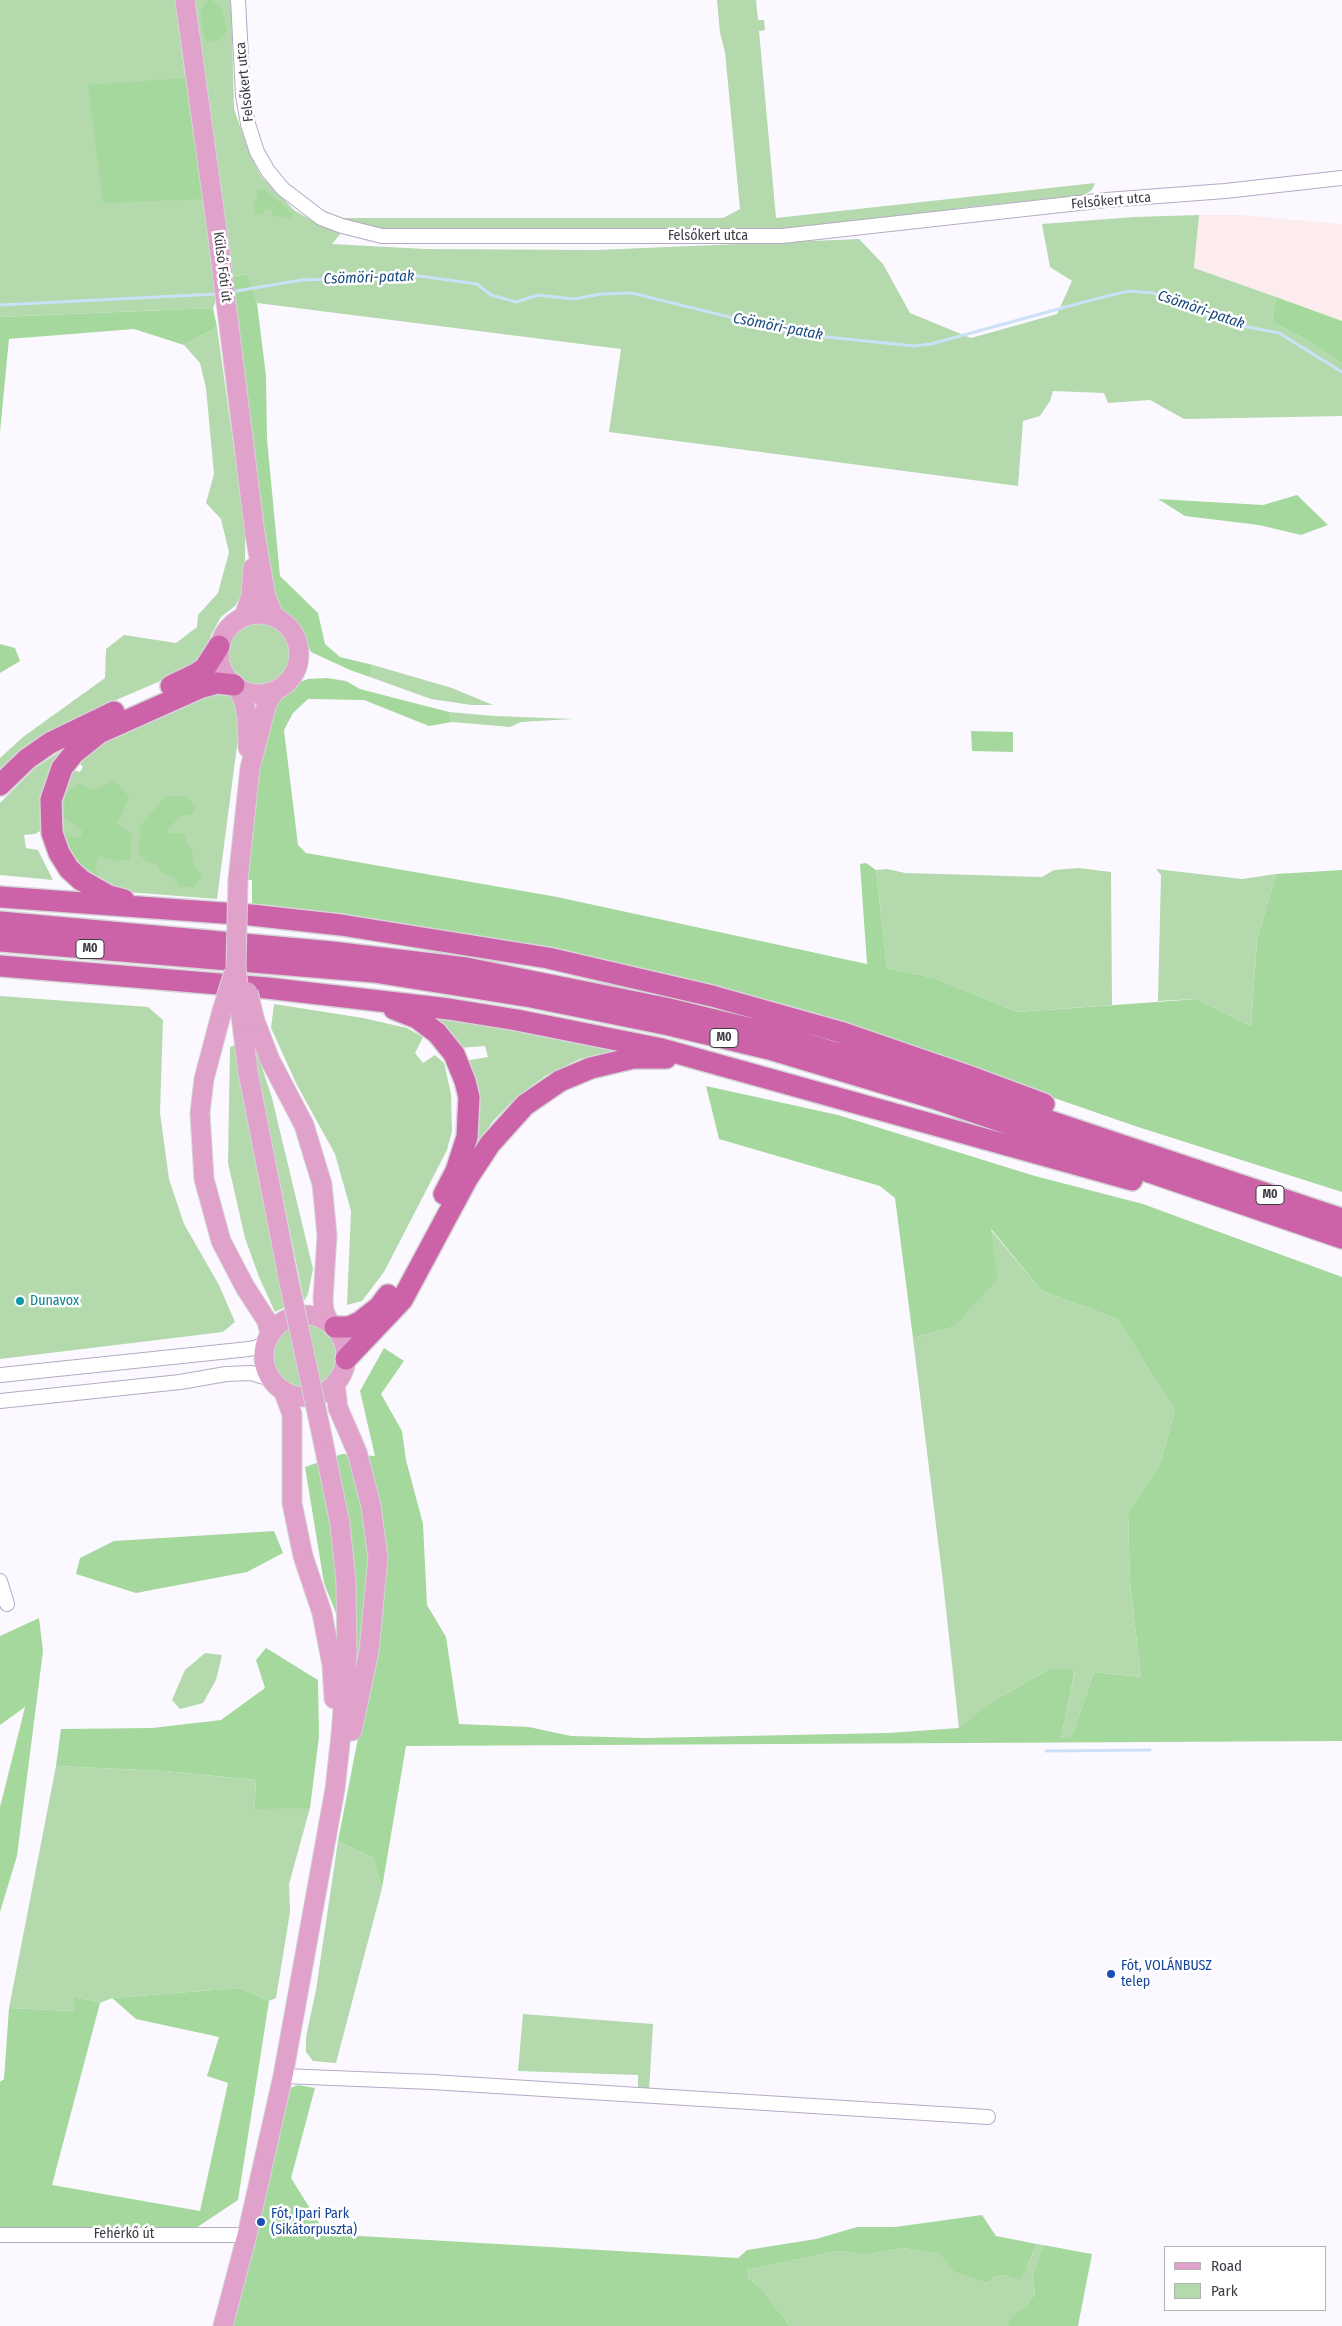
<!DOCTYPE html>
<html>
<head>
<meta charset="utf-8">
<style>
  body { margin:0 }
  #map { position:relative; width:1342px; height:2326px; overflow:hidden; background:#fbf9ff; font-family:"Fira Sans Condensed",sans-serif }
  canvas { display:block }
  .legend { position:absolute; left:1164px; top:2246px; width:162px; height:65px; box-sizing:border-box; background:#fff; border:1px solid #b2b1b5; margin:0; padding:6px 9px; list-style:none; font-size:15px; color:#3f3b45 }
  .legend li { display:flex; align-items:center; gap:10px; height:25px }
  .legend b { width:25px; border:1px solid #b2b1b5 }
</style>
</head>
<body>
<div id="map">
<canvas width="1342" height="2326"></canvas>
<ul class="legend">
<li><b style="height:6px;background:#e0a1cb"></b>Road</li>
<li><b style="height:14px;background:#b3d9ad"></b>Park</li>
</ul>
</div>
<script>
const c = document.querySelector('canvas').getContext('2d');
c.lineJoin = 'round';
function paint(path, color) { c.fillStyle = color; c.fill(path, 'evenodd'); }
const shape = rows => new Path2D(rows.map(r => 'M' + r).join(''));
function trace(path, color, width, dash) { c.strokeStyle = color; c.lineWidth = width; c.lineCap = dash ? 'butt' : 'round'; c.setLineDash(dash || []); c.stroke(path); }
function label(font, color, halo, rows, align = 'center') {
  c.font = font + ' "Fira Sans Condensed",sans-serif'; c.lineWidth = 5; c.setLineDash([]); c.textBaseline = 'middle'; c.strokeStyle = halo; c.fillStyle = color; for (const [text, x, y, turn = 0] of rows) {
    c.save(); c.translate(x, y); c.rotate((+turn || 0) * Math.PI / 180); c.textAlign = isNaN(turn) ? turn : align; if (halo) c.strokeText(text, 0, 0); c.fillText(text, 0, 0); c.restore();
  }
}
const industrial = shape([
  [1199,215,1241,215,1342,224,1342,321,1194,268]
]);
const green = shape([
  [0,0,175,0,196,158,211,246,217,297,213,308,0,317],
  [194,0,231,0,234,109,250,155,261,176,294,210,314,222,341,233,332,244,425,249,596,250,859,239,883,264,910,313,971,338,1057,314,1072,281,1050,267,1042,224,1134,217,1199,215,1194,268,1276,297,1272,322,1305,339,1342,364,1342,416,1184,419,1150,400,1108,403,1104,393,1053,391,1050,401,1040,416,1023,421,1018,486,609,432,621,349,257,303,248,274,227,277],
  [717,0,756,0,758,20,764,20,765,30,759,31,776,218,1095,183,1092,190,1084,195,960,208,921,217,778,230,381,228,340,218,723,218,740,209,725,52,720,33],
  [217,327,245,528,245,589,235,606,221,617,211,635,205,655,191,668,88,712,32,745,0,774,0,758,23,737,105,678,106,649,124,635,176,643,197,627,198,615,218,593,229,552,221,519,206,503,214,474,206,388,200,363,184,345],
  '227 655a34 34 0 1 1 68 0a34 34 0 1 1-68 0Z',
  [373,665,452,688,493,705,471,705,431,699,370,677],
  [223,691,232,697,237,704,240,723,217,899,127,892,98,882,81,867,65,847,57,821,60,795,70,769,80,772,83,767,77,761,77,755,143,718],
  [449,712,495,716,573,719,521,722,510,727,452,722],
  [62,750,56,758,43,794,42,830,35,834,24,835,26,848,38,850,53,880,0,875,0,803,35,768],
  [1079,868,1111,872,1112,1005,1018,1012,934,978,887,968,876,870,887,869,905,873,1042,877,1054,870],
  [1156,869,1242,879,1276,874,1257,940,1251,1026,1197,999,1158,1001,1161,875],
  [0,996,148,1007,163,1020,160,1113,169,1179,184,1224,219,1285,235,1322,223,1332,0,1359],
  [274,1004,363,1018,407,1028,423,1037,415,1053,423,1063,435,1055,444,1063,451,1094,452,1131,447,1150,384,1272,362,1301,347,1305,351,1211,335,1154,297,1085,271,1028],
  [426,1015,624,1049,580,1059,545,1076,517,1097,494,1120,472,1150,464,1061,488,1057,485,1046,458,1048],
  [235,1045,285,1307,275,1312,259,1277,245,1238,228,1163,230,1047],
  [256,1049,272,1098,313,1269,308,1294,304,1301,253,1052],
  [990,1229,1042,1291,1117,1319,1175,1411,1159,1466,1128,1513,1130,1583,1141,1677,1094,1672,1071,1738,1061,1738,1075,1671,1051,1668,995,1700,959,1728,943,1582,913,1338,953,1327],
  '271 1357a34 34 0 1 1 68 0a34 34 0 1 1-68 0Z',
  [205,1653,222,1655,216,1680,203,1703,180,1709,172,1700,185,1670],
  [56,1766,164,1771,256,1780,254,1808,310,1808,289,1884,290,1912,276,1998,269,2001,240,1988,112,1998,100,2003,74,1996,74,2011,9,2008],
  [338,1841,373,1858,382,1888,336,2063,313,2061,306,2052,306,2037,316,1990],
  [523,2014,653,2024,649,2092,638,2092,638,2075,518,2071],
  [1037,2244,1043,2245,1032,2275,1035,2294,1027,2305,1016,2312,1009,2326,790,2326,761,2288,749,2279,747,2270,839,2251,864,2255,903,2248,941,2254,956,2272,987,2283,995,2277,1003,2275,1015,2279,1028,2264]
]);
const forest = shape([
  [208,0,212,0,221,7,227,31,220,40,206,43,200,12],
  [186,78,203,199,103,203,88,85],
  [264,189,293,214,293,219,273,215,271,210,266,209,262,214,255,215,253,203,257,199,257,190],
  [248,274,257,303,266,376,267,439,280,576,318,613,325,644,340,657,373,665,370,677,350,670,311,652,299,626,291,616,277,606,270,597,227,277],
  [1276,297,1342,321,1342,364,1305,339,1272,322],
  [213,308,217,327,184,345,134,329,9,339,0,432,0,317],
  [1297,495,1328,525,1301,535,1259,525,1185,516,1158,499,1263,505],
  [0,644,15,648,20,661,0,673],
  [327,678,346,681,360,689,449,712,452,722,429,726,364,700,308,699,293,713,284,730,298,845,306,853,557,897,867,964,860,864,866,863,876,870,887,968,934,978,1018,1012,1197,999,1251,1026,1257,940,1276,874,1342,870,1342,1192,1138,1127,843,1025,252,909,252,880,248,880,259,768,267,720,281,696,297,683,308,679],
  [971,731,1013,732,1013,752,972,751],
  [115,780,129,797,117,824,132,835,130,859,115,861,100,856,95,864,99,880,81,866,67,845,65,834,79,839,83,831,64,818,65,794,79,784,94,790],
  [166,796,186,796,196,808,191,815,181,815,169,828,167,834,183,833,193,854,194,866,202,874,194,887,179,887,174,877,162,873,157,864,147,862,139,854,140,826],
  [706,1086,838,1115,1035,1176,1143,1204,1342,1277,1342,1741,406,1746,382,1888,373,1858,338,1841,359,1733,372,1683,341,1626,324,1583,305,1467,342,1454,375,1456,360,1391,384,1348,404,1361,381,1394,402,1431,406,1460,423,1524,427,1605,446,1637,459,1724,529,1727,571,1736,645,1738,888,1733,958,1728,995,1700,1051,1668,1075,1670,1061,1738,1071,1738,1094,1672,1141,1677,1130,1583,1128,1513,1159,1466,1175,1411,1117,1319,1042,1291,991,1229,997,1280,953,1327,913,1338,895,1198,880,1186,719,1139],
  [274,1531,283,1553,247,1572,136,1593,76,1574,80,1558,114,1541],
  [39,1618,43,1651,17,1856,0,1912,0,1807,25,1707,0,1725,0,1636],
  [266,1648,318,1680,319,1737,310,1808,254,1809,256,1780,164,1771,56,1766,61,1729,152,1728,221,1720,265,1688,256,1660],
  [240,1988,269,2001,238,2200,196,2228,0,2231,0,2082,4,2079,9,2008,74,2011,74,1996,100,2003,52,2185,200,2211,228,2083,207,2076,219,2037,136,2019,112,1998],
  [298,2085,315,2088,291,2178,326,2234,738,2258,747,2250,816,2239,857,2227,895,2227,982,2215,996,2236,1037,2244,1021,2279,1015,2279,1003,2275,995,2277,987,2283,955,2272,940,2254,903,2248,864,2255,839,2251,747,2270,749,2279,761,2288,790,2326,232,2326,285,2090],
  [1043,2245,1092,2254,1078,2326,1009,2326,1008,2324,1016,2312,1027,2305,1035,2294,1032,2275]
]);
const stream = shape([
  [230,292,302,280,420,276,477,284,491,295,516,302,538,295,574,299,601,294,632,293,798,334,914,346,931,344,1095,299,1129,291,1154,293,1172,303,1227,323,1279,333,1342,372],
  [0,305,216,294],
  [1046,1751,1150,1750]
]);
const minor = shape([
  [238,0,243,95,248,124,257,152,268,171,283,189,321,218,342,226,382,236,782,236,1106,200,1225,191,1342,178],
  [0,1375,249,1349,258,1347,267,1340],
  [0,1401,180,1382,226,1374,251,1373,271,1379],
  [0,1581,7,1604],
  [283,2076,432,2082,988,2117],
  [0,2235,247,2235]
]);
const major = shape([
  [185,0,218,238,255,534,266,597,274,616],
  '219 654a40 40 0 1 1 80 0a40 40 0 1 1-80 0Z',
  [244,616,251,596,253,568],
  [238,688,244,702,247,717,248,748],
  [238,880,250,768,267,703,275,691],
  [222,1011,204,1079,200,1113,204,1179,221,1241,245,1287,267,1321,270,1334],
  [241,1016,248,1072,288,1277],
  [255,1021,270,1060,304,1125,322,1184,327,1235,323,1299,324,1311,329,1322],
  '264 1356a41 41 0 1 1 82 0a41 41 0 1 1-82 0Z',
  [335,1384,338,1408,357,1452,371,1506,378,1558,369,1651,352,1731],
  [283,1390,292,1414,292,1503,303,1556,322,1613,332,1665,334,1699],
  [223,2326,247,2235,283,2076,335,1789,341,1735,347,1654,346,1581,340,1524,322,1436]
]);
const highway = shape([
  [171,686,196,674,205,668,219,646],
  [0,785,27,759,50,743,114,712],
  [0,897,251,915,341,925,548,958,712,996,840,1032,968,1076,1044,1104],
  [124,900,109,896,81,880,69,869,59,853,52,833,51,800,62,768,74,753,99,733,202,687,217,683,234,685],
  [0,922,332,952,466,968,665,1008,768,1033,921,1078,1342,1219],
  [0,941,374,972,531,997,669,1025,769,1049,936,1099,1342,1238],
  [0,966,267,988,449,1009,517,1020,662,1049,1132,1180],
  [394,1009,417,1018,437,1033,454,1054,465,1081,469,1097,467,1137,456,1171,444,1194],
  [335,1327,349,1327,360,1322,379,1307,388,1295],
  [346,1359,402,1300,467,1179,490,1144,525,1105,560,1081,591,1068,633,1058,666,1058]
]);
const majorBridge = shape([
  [238,880,236,966,241,1016],
  [248,992,255,1021],
  [222,1011,234,972],
  [288,1277,322,1436]
]);
const markers = [
  [20,1301,5,"#0f9aa8"],
  [1111,1974,5,"#1a4fb4"],
  [261,2222,5,"#1a4fb4"]
];
const shields = [
  [90,949,28],
  [724,1038,28],
  [1270,1195,28]
];
const shieldNames = [
  ["M0",90,949],
  ["M0",724,1038],
  ["M0",1270,1195]
];
const streetNames = [
  ["Felsőkert utca",245,82,-96],
  ["Felsőkert utca",1111,201,-5],
  ["Felsőkert utca",708,236],
  ["Külső Fóti út",222,267,83],
  ["Fehérkő út",124,2234]
];
const cultureNames = [
  ["Dunavox",30,1301]
];
const transitNames = [
  ["Fót, VOLÁNBUSZ",1121,1966],
  ["telep",1121,1982],
  ["Fót, Ipari Park",271,2214],
  ["(Sikátorpuszta)",271,2230]
];
const waterNames = [
  ["Csömöri-patak",369,278,-2],
  ["Csömöri-patak",1201,310,19],
  ["Csömöri-patak",778,327,11]
];
paint(industrial, '#fcecee');
paint(green, '#b3d9ad');
paint(forest, '#a5d89d');
trace(stream, '#cce0f8', 3);
trace(minor, '#b4aac4', 16);
trace(major, '#d5d4d6', 21);
trace(highway, '#d5d4d6', 24);
trace(minor, '#fff', 14);
trace(major, '#e0a1cb', 19);
trace(highway, '#cc63a9', 21);
trace(majorBridge, '#d5d4d6', 21, []);
trace(majorBridge, '#e0a1cb', 19);
for (const [x, y, r, color] of markers) { const dot = new Path2D(); dot.arc(x, y, r, 0, 2 * Math.PI); c.fillStyle = color; c.fill(dot); trace(dot, '#fff', 2); }
for (const [x, y, w] of shields) { const box = new Path2D(); box.roundRect(x - w / 2, y - 9.5, w, 19, 4); c.fillStyle = '#fff'; c.fill(box); trace(box, '#3f3b45', 1); }
label('bold 12px', '#3f3b45', null, shieldNames);
label('14px', '#3f3b45', '#fff', streetNames);
label('14px', '#0d838f', '#fff', cultureNames, 'left');
label('14px', '#164399', '#fff', transitNames, 'left');
label('italic 15px', '#17487c', '#fff', waterNames);
</script>
</body>
</html>
